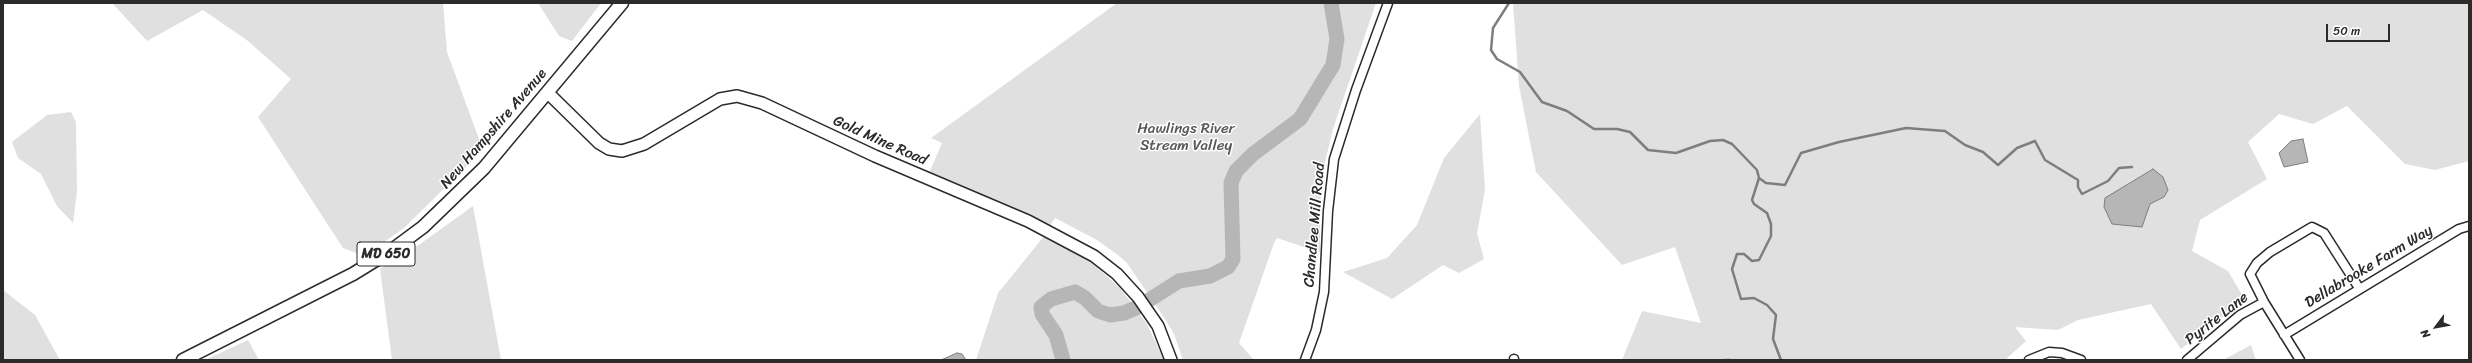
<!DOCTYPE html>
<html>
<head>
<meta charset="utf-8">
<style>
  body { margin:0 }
  #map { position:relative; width:2472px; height:363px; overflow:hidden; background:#fff; font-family:Sriracha,sans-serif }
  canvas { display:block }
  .frame { position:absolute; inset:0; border:4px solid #2b2b2b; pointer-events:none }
  .north { position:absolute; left:2416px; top:307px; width:40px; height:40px; -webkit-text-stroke:3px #fff; paint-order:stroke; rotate:238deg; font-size:11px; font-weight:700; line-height:16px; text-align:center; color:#2b2b2b }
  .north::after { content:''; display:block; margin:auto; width:14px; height:18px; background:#2b2b2b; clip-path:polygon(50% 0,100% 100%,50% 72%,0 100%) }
  .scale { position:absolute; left:2326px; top:24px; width:64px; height:18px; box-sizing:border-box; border:2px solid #2b2b2b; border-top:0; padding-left:5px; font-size:12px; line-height:14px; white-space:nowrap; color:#2b2b2b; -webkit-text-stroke:3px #fff; paint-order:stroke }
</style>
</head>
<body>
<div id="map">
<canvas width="2472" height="363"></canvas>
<div class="frame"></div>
<div class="north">N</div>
<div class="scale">50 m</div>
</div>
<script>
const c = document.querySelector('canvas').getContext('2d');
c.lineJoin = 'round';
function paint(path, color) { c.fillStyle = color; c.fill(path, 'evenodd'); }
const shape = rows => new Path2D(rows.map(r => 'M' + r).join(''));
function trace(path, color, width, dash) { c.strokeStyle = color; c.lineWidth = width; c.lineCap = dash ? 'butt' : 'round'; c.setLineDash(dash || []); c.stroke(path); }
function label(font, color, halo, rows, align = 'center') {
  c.font = font + ' Sriracha,sans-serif'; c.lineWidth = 3; c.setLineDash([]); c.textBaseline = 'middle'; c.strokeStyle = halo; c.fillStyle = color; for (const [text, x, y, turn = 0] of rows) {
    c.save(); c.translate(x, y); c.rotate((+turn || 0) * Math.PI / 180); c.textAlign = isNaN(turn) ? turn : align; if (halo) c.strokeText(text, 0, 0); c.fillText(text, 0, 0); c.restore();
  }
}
const green = shape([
  [112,3,443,3,447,52,483,150,404,228,364,256,343,248,258,117,291,79,248,41,203,10,147,41],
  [538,3,601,3,572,41,559,36],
  [1117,3,1376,3,1333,129,1325,162,1320,205,1320,253,1318,252,1318,257,1304,247,1277,238,1274,243,1239,343,1254,360,1183,360,1174,334,1165,319,1127,263,1118,255,1097,240,1055,218,1050,226,929,173,942,143,931,138],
  [1513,3,2469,3,2469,161,2435,170,2405,164,2347,106,2313,124,2279,114,2248,142,2267,179,2200,220,2192,251,2228,271,2245,300,2181,349,2151,304,2078,320,2058,330,2015,327,2026,341,2005,360,1622,360,1642,311,1701,323,1675,247,1622,265,1536,172,1519,86],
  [2164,197,2150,204,2142,227,2112,224,2104,207],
  [71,112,76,122,77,191,73,223,57,206,41,174,18,158,12,142,47,115],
  [1480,114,1485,190,1477,233,1484,259,1459,273,1443,265,1392,299,1343,272,1387,258,1417,225,1444,158],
  [473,206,501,360,392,360,380,269,409,252],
  [1045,235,1092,263,1120,288,1147,324,1164,360,976,360,998,293],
  [3,290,35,315,60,360,3,360],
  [248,340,259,360,205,360],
  [2251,345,2256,360,2223,360]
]);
const water = shape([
  [2303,139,2308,162,2284,167,2279,153,2291,141,2303,139],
  [2153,169,2163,177,2168,190,2164,197,2150,204,2142,227,2112,224,2104,207,2105,198,2153,169],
  [957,353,962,354,966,360,941,360,957,353]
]);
const stream = shape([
  [1509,3,1493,28,1491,50,1497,59,1520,72,1542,102,1567,111,1594,129,1617,129,1630,132,1648,150,1676,153,1710,141,1723,140,1732,144,1757,170,1759,178,1752,200,1754,204,1767,213,1771,224,1771,236,1759,260,1752,261,1744,254,1737,254,1732,269,1741,299,1754,298,1767,305,1776,315,1773,339,1781,360],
  [1759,178,1766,183,1785,185,1801,153,1839,142,1906,128,1945,131,1965,145,1983,152,1998,165,2017,148,2035,141,2045,160,2078,180,2078,187,2082,194,2108,181,2119,168,2132,167],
  [1725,360,1730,360]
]);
const river = shape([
  [1063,360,1056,335,1042,314,1041,307,1051,299,1075,292,1085,298,1098,311,1110,315,1124,313,1138,307,1179,281,1210,276,1228,267,1233,259,1231,183,1236,171,1253,154,1300,119,1333,65,1337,39,1331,3]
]);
const street = shape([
  [2284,335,2459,229,2469,226],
  [1305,360,1316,330,1324,292,1328,211,1334,159,1356,90,1388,3],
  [1514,360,1514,359],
  [2029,360,2049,352,2062,353,2081,360],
  [2187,360,2240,315,2264,302],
  [2300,360,2264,302,2250,274,2257,263,2270,252,2312,227,2324,233,2359,288]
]);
const secondary = shape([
  [548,93,599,143,609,149,622,151,644,144,720,99,737,96,762,103,875,156,1028,221,1094,256,1117,274,1138,297,1158,326,1171,360]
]);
const primary = shape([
  [183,360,353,274,392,250,423,227,484,168,622,3]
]);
const shields = [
  [386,254,58]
];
const shieldNames = [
  ["MD 650",386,254]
];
const streetNames = [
  ["New Hampshire Avenue",494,129,-49],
  ["Gold Mine Road",880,141,24],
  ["Chandlee Mill Road",1315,225,-85],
  ["Dellabrooke Farm Way",2369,267,-31],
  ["Pyrite Lane",2217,319,-38]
];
const parkNames = [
  ["Hawlings River",1186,129],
  ["Stream Valley",1186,146]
];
paint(green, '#e0e0e0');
paint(water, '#b6b6b6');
trace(water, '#7e7e7e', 1);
trace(stream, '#7e7e7e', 2.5);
trace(river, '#b6b6b6', 15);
trace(street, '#2b2b2b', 11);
trace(secondary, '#2b2b2b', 14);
trace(primary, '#2b2b2b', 15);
trace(street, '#fff', 8);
trace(secondary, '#fff', 11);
trace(primary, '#fff', 12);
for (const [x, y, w] of shields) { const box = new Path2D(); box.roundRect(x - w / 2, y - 12, w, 24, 3); c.fillStyle = '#fff'; c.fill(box); trace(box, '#2b2b2b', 1); }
label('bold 14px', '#2b2b2b', null, shieldNames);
label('15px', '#2b2b2b', '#fff', streetNames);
label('15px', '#585858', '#fff', parkNames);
</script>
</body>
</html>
